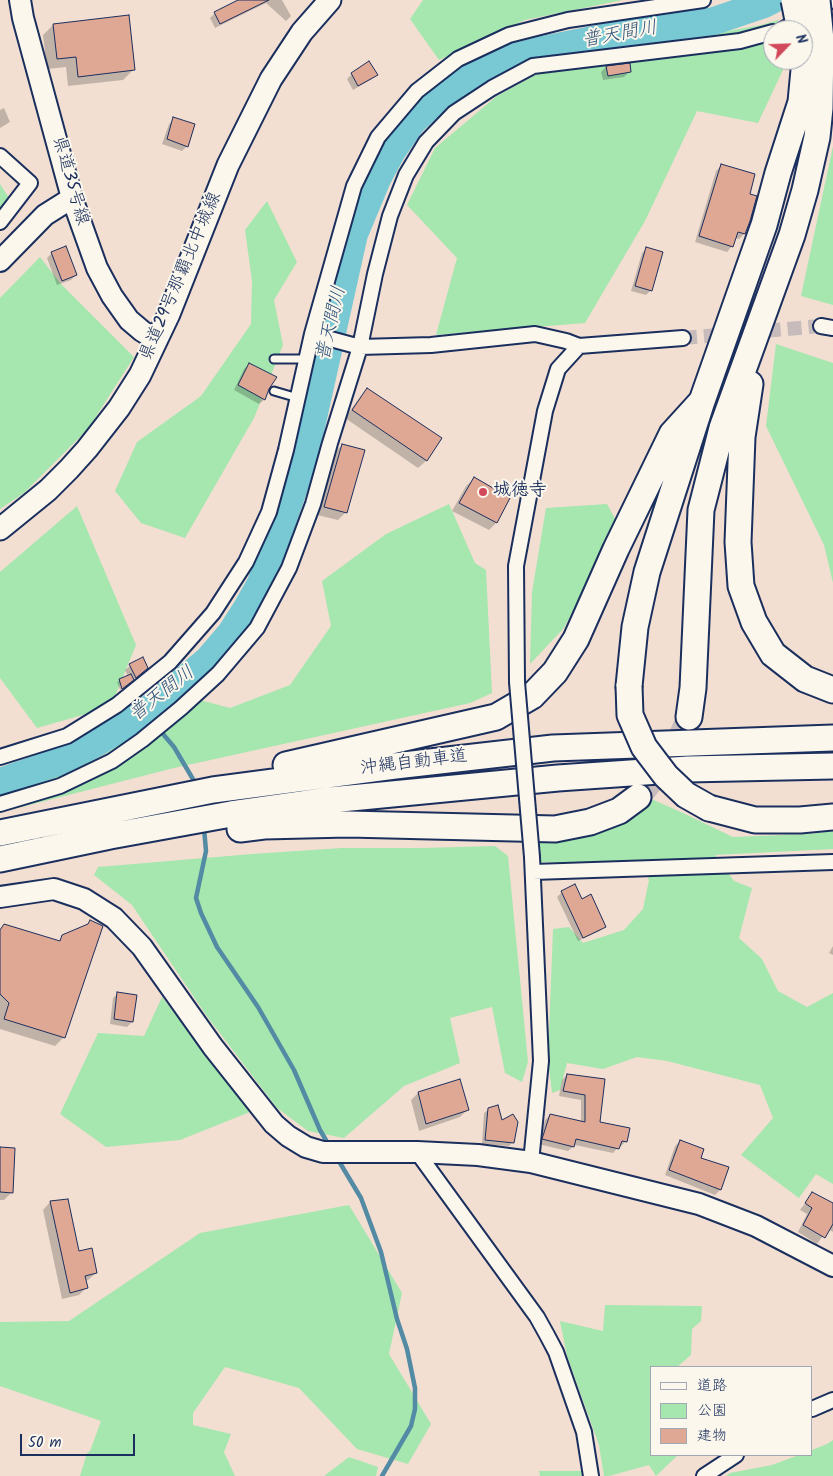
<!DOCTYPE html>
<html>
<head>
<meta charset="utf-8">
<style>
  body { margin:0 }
  #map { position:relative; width:833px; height:1476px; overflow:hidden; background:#f2dfd2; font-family:Kalam,"Klee One",sans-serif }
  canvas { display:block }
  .legend { position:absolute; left:650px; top:1366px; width:162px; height:90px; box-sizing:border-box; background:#fbf7ec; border:1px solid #a1a7b3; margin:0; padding:6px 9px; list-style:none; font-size:15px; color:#1b2f5e }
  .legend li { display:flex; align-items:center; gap:10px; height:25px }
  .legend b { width:25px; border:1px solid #a1a7b3 }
  .north { position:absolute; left:763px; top:20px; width:50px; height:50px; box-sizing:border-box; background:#fbf7ec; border:1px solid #a1a7b3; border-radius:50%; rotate:66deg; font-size:14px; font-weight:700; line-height:20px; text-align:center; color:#1b2f5e }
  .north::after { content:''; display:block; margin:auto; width:18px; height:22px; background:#d1495b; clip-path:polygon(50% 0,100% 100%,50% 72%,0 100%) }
  .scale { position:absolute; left:20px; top:1434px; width:115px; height:22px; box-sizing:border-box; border:2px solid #1b2f5e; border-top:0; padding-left:6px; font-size:15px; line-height:18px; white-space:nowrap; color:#1b2f5e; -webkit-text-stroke:4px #fbf7ec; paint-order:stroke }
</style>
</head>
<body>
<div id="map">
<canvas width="833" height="1476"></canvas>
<ul class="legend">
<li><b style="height:6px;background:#fbf7ec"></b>道路</li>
<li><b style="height:14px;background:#a6e6af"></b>公園</li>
<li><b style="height:14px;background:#dea894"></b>建物</li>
</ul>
<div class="north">N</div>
<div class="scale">50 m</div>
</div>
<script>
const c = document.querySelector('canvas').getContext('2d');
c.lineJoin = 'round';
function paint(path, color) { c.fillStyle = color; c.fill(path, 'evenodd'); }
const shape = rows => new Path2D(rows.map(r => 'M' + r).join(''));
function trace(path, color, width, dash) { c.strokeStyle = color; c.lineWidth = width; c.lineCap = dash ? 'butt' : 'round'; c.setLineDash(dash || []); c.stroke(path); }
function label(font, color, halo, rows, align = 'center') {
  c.font = font + ' Kalam,"Klee One",sans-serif'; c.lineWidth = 4; c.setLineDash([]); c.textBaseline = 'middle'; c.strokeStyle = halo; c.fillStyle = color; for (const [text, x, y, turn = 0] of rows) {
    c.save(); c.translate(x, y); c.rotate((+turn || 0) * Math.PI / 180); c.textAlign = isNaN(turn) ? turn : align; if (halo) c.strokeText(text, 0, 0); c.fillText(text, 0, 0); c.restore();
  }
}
const green = shape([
  [423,0,623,0,525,20,439,60,410,19],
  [778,20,779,30,773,30,773,60,782,60,783,70,758,123,697,111,645,221,585,323,436,335,457,258,407,205,435,148,497,96,541,72,668,42,761,25],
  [833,146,833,305,801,296],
  [0,184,9,198,0,210],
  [267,201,297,262,274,300,283,345,254,418,185,538,141,523,115,491,137,442,201,396,251,324,252,281,245,230],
  [40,257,61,284,134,357,88,429,24,493,0,509,0,298],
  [776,344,833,363,833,583,824,545,766,426],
  [449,504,475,563,486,570,492,693,470,703,174,768,10,810,9,791,103,756,185,696,230,708,290,685,331,626,322,581,386,534],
  [607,504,618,524,564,628,530,664,532,592,546,508],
  [77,506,136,645,113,701,86,714,37,728,0,678,0,572],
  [647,797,683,813,733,837,809,834,833,831,833,849,715,855,734,881,752,888,739,938,762,959,778,991,807,1007,833,993,833,1184,816,1174,799,1198,741,1155,773,1118,760,1085,667,1061,637,1057,603,1069,567,1063,560,1090,552,1093,548,1058,553,929,569,927,583,943,624,930,643,909,649,880,641,864,541,862,539,843,595,832],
  [495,846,508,856,528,1062,522,1082,505,1073,492,1007,450,1018,460,1063,404,1086,344,1138,308,1131,277,1108,206,1015,132,905,94,875,98,867,252,854,342,848,422,848],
  [162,997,250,1112,180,1140,106,1147,60,1114,98,1033,144,1036],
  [349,1205,402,1293,389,1354,431,1424,408,1464,357,1449,299,1388,225,1367,193,1413,193,1425,231,1434,224,1452,235,1476,80,1476,87,1453,90,1451,101,1421,0,1386,0,1322,69,1321,200,1233],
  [605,1305,702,1306,701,1321,692,1329,691,1355,677,1367,652,1367,652,1455,678,1455,656,1476,649,1465,609,1476,604,1476,599,1445,567,1356,560,1321,603,1331],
  [833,1440,833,1476,726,1476,730,1473,772,1465,799,1455,812,1455,812,1450,827,1444],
  [349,1457,378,1467,376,1476,324,1476],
  [539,1471,582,1471,584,1476,540,1476]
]);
const shadow = shape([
  [240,0,282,0,291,16,286,21,266,3,215,28,210,18,215,13],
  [53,25,134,69,123,80,68,86,66,67,47,69,43,35],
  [606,67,629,72,624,77,603,80,601,72],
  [352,74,377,74,372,79,353,90,347,79],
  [4,108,10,122,0,128,0,110],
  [174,119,187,146,182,151,162,144,169,124],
  [722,165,748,194,744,234,739,239,735,238,732,246,727,252,695,242,716,171],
  [647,248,651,290,646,295,631,291,642,253],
  [52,253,76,275,71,280,57,285,47,258],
  [249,364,268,389,264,400,259,404,234,390,244,369],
  [368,389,440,439,426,461,418,468,345,418,360,397],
  [342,445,346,512,338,520,317,515,334,453],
  [474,479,508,498,496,523,489,530,452,511,466,486],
  [130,666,142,673,120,690,117,682,128,676,125,670],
  [562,892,581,900,604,927,600,931,578,941,557,897],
  [0,929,58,942,63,937,64,1037,55,1046,0,1029],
  [833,946,833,955,829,953],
  [118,993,132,1022,127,1027,110,1024,113,998],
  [567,1075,603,1080,599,1123,626,1141,621,1146,619,1146,613,1153,575,1145,568,1151,538,1144,545,1120,550,1115,581,1123,581,1100,559,1096,562,1080],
  [418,1093,467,1110,460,1117,419,1131,411,1100],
  [489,1109,501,1122,513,1142,509,1146,482,1144,484,1113],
  [680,1141,700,1158,728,1168,720,1190,715,1195,665,1175,675,1146],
  [0,1148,12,1192,4,1200,0,1200],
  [812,1194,833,1204,833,1232,828,1229,817,1244,798,1232,807,1214,800,1210],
  [50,1202,79,1252,96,1273,88,1280,85,1281,86,1288,79,1295,62,1299,43,1210]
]);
const stream = shape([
  [147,711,163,734,174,747,197,786],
  [204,828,206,851,196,898,201,913,217,947,258,1007,294,1070,320,1130,330,1147],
  [337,1158,361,1198,381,1252,397,1319,407,1349,415,1388,415,1409,411,1426,382,1476]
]);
const river = shape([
  [0,782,60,761,96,743,147,711,208,660,231,633,247,608,261,583,304,458,354,234,377,179,392,151,412,122,435,101,463,80,495,62,542,50,623,34,714,21,764,4,772,0]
]);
const building = shape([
  [238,0,269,0,220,24,214,12,238,0],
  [129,15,135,70,78,77,76,57,57,59,53,24,129,15],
  [369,61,378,75,358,86,351,73,369,61],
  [630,63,631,72,608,76,606,66,630,63],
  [173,117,195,124,188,147,167,139,173,117],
  [721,164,755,174,750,194,757,196,750,221,745,234,738,232,733,247,699,236,721,164],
  [66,246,77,275,62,281,51,252,66,246],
  [646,247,663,252,652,291,635,286,646,247],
  [249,363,277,377,269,389,265,400,238,385,249,363],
  [367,388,442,438,427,461,352,410,367,388],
  [342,444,365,450,347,513,324,507,342,444],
  [474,477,510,498,497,523,459,503,474,477],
  [143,657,148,668,136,678,129,664,143,657],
  [131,674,134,680,122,689,119,679,131,674],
  [575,884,582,899,591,894,606,927,583,938,561,891,575,884],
  [90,920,103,926,65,1038,4,1019,9,1003,0,994,0,930,4,924,60,941,62,935,88,924,90,920],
  [117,992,137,995,133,1022,114,1019,117,992],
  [567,1074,605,1079,600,1122,630,1128,627,1142,622,1141,619,1149,576,1139,574,1147,542,1139,550,1114,585,1122,585,1095,563,1091,567,1074],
  [460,1079,469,1110,426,1124,418,1092,460,1079],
  [498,1105,502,1120,513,1114,518,1122,514,1143,485,1140,488,1108,498,1105],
  [680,1140,704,1149,701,1158,729,1167,721,1190,669,1170,680,1140],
  [0,1147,15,1148,13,1193,0,1192,0,1147],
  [812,1192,833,1203,833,1224,825,1238,803,1225,812,1208,805,1203,812,1192],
  [68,1199,79,1251,92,1248,97,1273,85,1276,88,1288,70,1293,50,1201,68,1199]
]);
const streetTunnel = shape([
  [683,338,821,326]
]);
const highwayTunnel = shape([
  [638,797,662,768,680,739,689,717]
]);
const lane = shape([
  [274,359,306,359],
  [274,391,298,398]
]);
const street = shape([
  [782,30,832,0],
  [0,156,30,183,0,222],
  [821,326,833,328],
  [312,334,360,347,431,345,535,334,566,341,579,346],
  [517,682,516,566,545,411,558,369,579,346,683,338],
  [0,757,67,736,117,705,170,662,213,613,246,562,269,512,286,450,312,334,354,186,378,137,417,91,458,59,509,35,568,20,703,0],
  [0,804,60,786,112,761,142,740,181,708,218,674,257,628,289,568,313,504,330,443,360,347,375,274,390,216,406,175,426,142,454,113,492,88,533,66,740,41,773,32],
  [533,872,833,862],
  [417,1152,537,1317,547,1335,556,1352,584,1432,591,1476],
  [531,1162,541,1061,532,857],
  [812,1409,833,1400],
  [704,1476,736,1455]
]);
const secondary = shape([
  [20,0,23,18,72,198,97,268,112,296,129,320,142,331,156,340],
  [0,261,45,215,72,198],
  [0,897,54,889,84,899,114,918,142,947,213,1047,274,1124,288,1136,306,1147,323,1152,417,1152,478,1155,531,1162,699,1204,756,1226,833,1266]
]);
const primary = shape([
  [0,529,48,490,69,469,87,449,119,408,140,375,169,314,228,165,271,79,302,32,330,0]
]);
const highway = shape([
  [750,384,742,437,738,542,741,586,754,622,773,654,805,679,833,690],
  [629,686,635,627,647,572,702,401,764,225,778,173,801,102,804,70,803,56],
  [689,717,693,688,701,510,722,428,792,235,805,190,817,137,820,108,821,40],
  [286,765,496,717,532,696,555,672,576,639,616,549,672,434,702,401],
  [709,808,755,820,800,820,833,817],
  [240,829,264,826,348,824,555,829,590,822,619,811,638,797],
  [0,833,213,790,395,766,553,748,833,738],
  [0,859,110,836,231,814,330,800,558,778,688,769,833,766]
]);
const streetBridge = shape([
  [517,682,532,857]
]);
const highwayBridge = shape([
  [794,0,800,30],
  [817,0,821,40],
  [629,686,630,715,644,747,666,776,686,795,709,808]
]);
const markers = [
  [483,492,5,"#d1495b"]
];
const streetNames = [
  ["県道35号線",69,181,74],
  ["県道29号那覇北中城線",182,277,-67],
  ["沖縄自動車道",414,764,-7]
];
const poiNames = [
  ["城徳寺",493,492]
];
const waterNames = [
  ["普天間川",620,36,-10],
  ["普天間川",333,324,-77],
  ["普天間川",163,695,-38]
];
paint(green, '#a6e6af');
paint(shadow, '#0003');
trace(stream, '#538ba5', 4.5);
trace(river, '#79c9d4', 28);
paint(building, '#dea894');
trace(building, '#1b2f5e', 1);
trace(streetTunnel, '#c7bcbb', 14, [14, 7]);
trace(highwayTunnel, '#c7bcbb', 25, [25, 12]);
trace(lane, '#1b2f5e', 11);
trace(street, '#1b2f5e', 18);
trace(secondary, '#1b2f5e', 24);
trace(primary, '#1b2f5e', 25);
trace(highway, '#1b2f5e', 29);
trace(lane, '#fbf7ec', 7);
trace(street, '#fbf7ec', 14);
trace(secondary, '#fbf7ec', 20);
trace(primary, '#fbf7ec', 21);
trace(highway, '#fbf7ec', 25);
trace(streetBridge, '#1b2f5e', 18, []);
trace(highwayBridge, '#1b2f5e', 29, []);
trace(streetBridge, '#fbf7ec', 14);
trace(highwayBridge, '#fbf7ec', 25);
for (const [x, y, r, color] of markers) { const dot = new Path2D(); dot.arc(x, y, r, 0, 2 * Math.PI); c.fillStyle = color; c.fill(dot); trace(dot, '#fbf7ec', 2); }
label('18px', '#1b2f5e', '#fbf7ec', streetNames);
label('bold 18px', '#1b2f5e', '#fbf7ec', poiNames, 'left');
label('italic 19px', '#32567c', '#fbf7ec', waterNames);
</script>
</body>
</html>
